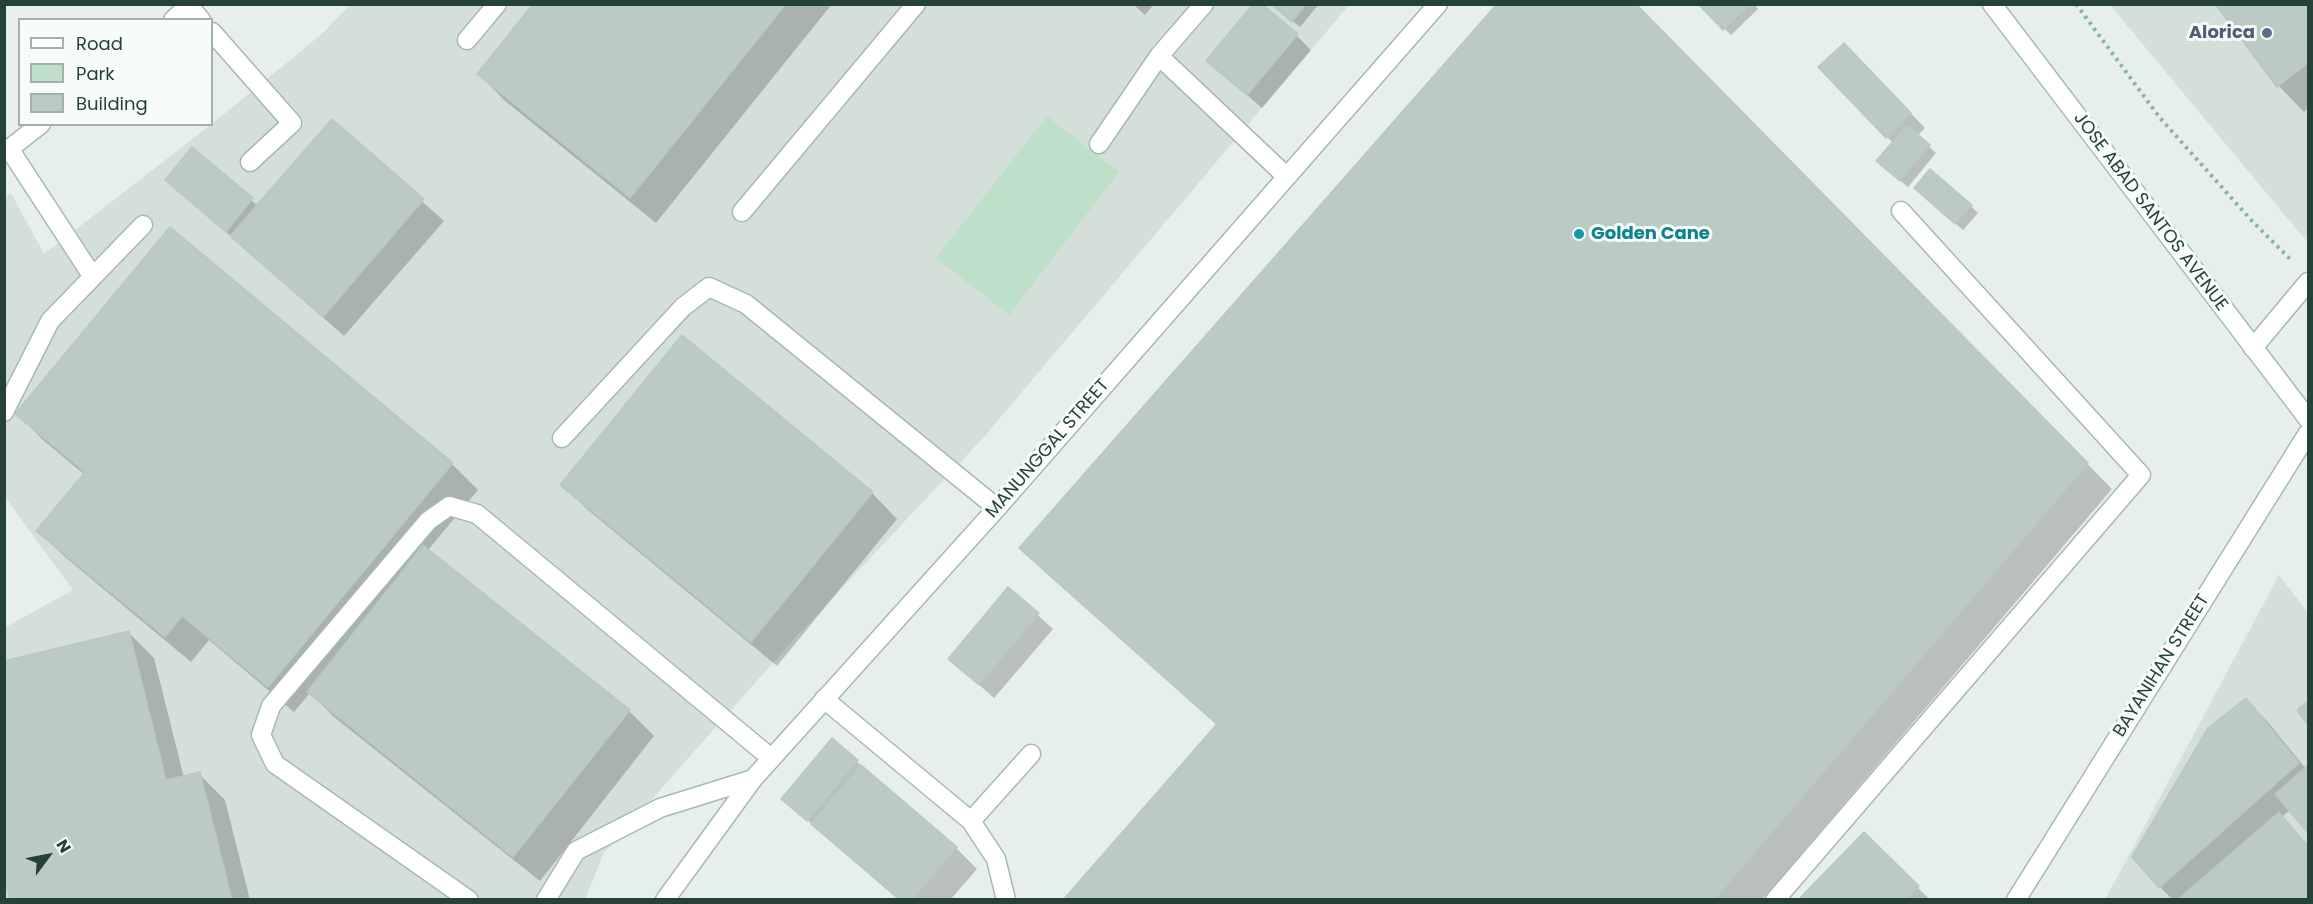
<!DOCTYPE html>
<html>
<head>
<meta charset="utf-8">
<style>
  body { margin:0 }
  #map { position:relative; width:2313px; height:904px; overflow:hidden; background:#e6efeb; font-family:Poppins,sans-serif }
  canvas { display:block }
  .frame { position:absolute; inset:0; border:6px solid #24423a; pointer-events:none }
  .legend { position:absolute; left:18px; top:18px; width:195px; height:108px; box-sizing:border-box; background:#f7fbf9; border:2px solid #a3b1ad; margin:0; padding:8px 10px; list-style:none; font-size:18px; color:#24423a }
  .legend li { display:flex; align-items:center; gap:12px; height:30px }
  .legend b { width:30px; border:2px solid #a3b1ad }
  .north { position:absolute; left:18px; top:826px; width:60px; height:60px; -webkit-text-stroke:4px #f7fbf9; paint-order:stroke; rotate:58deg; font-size:16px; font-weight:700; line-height:24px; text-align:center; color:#24423a }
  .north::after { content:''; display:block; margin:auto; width:21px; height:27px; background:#24423a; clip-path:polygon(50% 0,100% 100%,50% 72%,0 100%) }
</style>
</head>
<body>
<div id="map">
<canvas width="2313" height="904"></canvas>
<div class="frame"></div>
<ul class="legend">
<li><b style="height:8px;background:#fff"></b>Road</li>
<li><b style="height:16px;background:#bfe0c8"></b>Park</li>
<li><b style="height:16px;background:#bbcac4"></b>Building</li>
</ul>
<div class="north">N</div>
</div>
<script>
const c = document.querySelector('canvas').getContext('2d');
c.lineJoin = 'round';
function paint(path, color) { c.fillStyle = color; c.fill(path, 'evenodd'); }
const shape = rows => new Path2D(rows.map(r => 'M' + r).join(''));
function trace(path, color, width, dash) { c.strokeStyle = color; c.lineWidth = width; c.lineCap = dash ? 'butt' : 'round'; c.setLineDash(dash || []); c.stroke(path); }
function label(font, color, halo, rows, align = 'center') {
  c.font = font + ' Poppins,sans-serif'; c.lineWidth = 6; c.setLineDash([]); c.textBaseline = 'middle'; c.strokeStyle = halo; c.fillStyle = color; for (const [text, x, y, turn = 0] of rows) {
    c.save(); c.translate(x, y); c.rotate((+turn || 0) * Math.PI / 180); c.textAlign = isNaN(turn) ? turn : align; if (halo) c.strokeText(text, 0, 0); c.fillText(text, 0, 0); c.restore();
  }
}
const built = shape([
  [350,5,1349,5,983,438,796,637,604,853,585,899,5,899,4,628,73,590,5,497,5,197,11,193,44,254,212,124,323,33],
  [2110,5,2308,5,2308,242,2298,231],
  [2279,575,2308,613,2308,899,2105,900]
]);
const green = shape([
  [1047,116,1119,172,1009,315,936,258]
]);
const shadow = shape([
  [535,4,832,4,656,223,504,100,479,74],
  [1133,4,1154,4,1145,15],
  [1272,4,1319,4,1300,27],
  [1634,4,2112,489,1762,900,1065,900,1218,726,1046,573,1021,548],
  [1700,4,1754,4,1758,9,1731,35],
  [2217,4,2308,4,2308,108,2304,112,2279,86],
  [1297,36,1311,50,1262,108,1208,61],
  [1844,45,1925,128,1917,136,1936,153,1908,187,1885,168,1893,143,1820,67],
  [332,121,444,221,344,336,167,180,192,150,258,206],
  [1923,195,1971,206,1978,213,1963,230],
  [170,229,452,464,478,490,428,550,629,711,654,736,540,881,334,717,310,693,294,712,209,640,191,662,64,556,38,531,85,475,43,440,17,414],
  [562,485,872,493,897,519,777,666,588,510],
  [1009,589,1053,629,994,698,950,659],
  [128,632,154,658,184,778,199,774,225,800,250,900,12,900],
  [2246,700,2267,721,2306,769,2308,767,2308,831,2290,810,2282,817,2308,845,2308,900,2173,900,2160,887],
  [832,740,956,848,977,869,950,900,899,900,783,799],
  [1864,834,1930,900,1800,900]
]);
const building = shape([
  [533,4,786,4,630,198,477,74,533,4],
  [1253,4,1262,4,1298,34,1247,95,1206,61,1253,4],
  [1271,4,1306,4,1292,22,1271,4],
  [1497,4,1636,4,2088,463,1714,900,1063,900,1217,724,1019,548,1497,4],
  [1698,4,1749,4,1723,30,1698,4],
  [2215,4,2308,4,2308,63,2277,87,2215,4],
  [1844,43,1911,113,1886,138,1818,67,1844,43],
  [332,119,424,199,323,317,230,236,332,119],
  [1907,125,1930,145,1900,181,1876,161,1907,125],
  [192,147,253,198,226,232,165,180,192,147],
  [1930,169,1972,205,1955,224,1914,188,1930,169],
  [170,227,453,463,268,687,182,616,165,637,36,531,85,472,15,414,170,227],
  [682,335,873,492,751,642,560,485,682,335],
  [423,545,630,710,513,857,307,692,423,545],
  [1008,587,1039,613,979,685,948,659,1008,587],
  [129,631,166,780,200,772,232,900,10,900,4,877,4,661,129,631],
  [2246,698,2299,763,2159,888,2132,857,2208,728,2246,698],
  [2308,701,2308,725,2297,710,2308,701],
  [832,738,858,760,807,821,781,799,832,738],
  [861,765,957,847,912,900,900,900,811,824,861,765],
  [2308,765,2308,833,2275,794,2308,765],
  [2279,812,2308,847,2308,900,2177,900,2279,812],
  [1864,832,1919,886,1906,900,1798,900,1864,832]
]);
const path = shape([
  [2076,4,2160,118,2252,221,2291,260]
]);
const lane = shape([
  [187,4,201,20],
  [212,32,292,123,250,162],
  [467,40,497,4],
  [1159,56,1204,4],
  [1099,144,1159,56,1286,176],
  [10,150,93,277],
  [742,212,916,4],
  [4,412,50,321,143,225],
  [562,438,683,307,709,287,746,304,997,508],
  [824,699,971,821,996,859,1006,900],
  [971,821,1031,754],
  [469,900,275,764,261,735,271,706,428,521,449,506,477,514,771,758],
  [546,900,576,851,660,808,753,779],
  [1775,900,2141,475,1901,211]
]);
const street = shape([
  [2253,348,2308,282],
  [665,900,753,779,997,508,1438,4],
  [2016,900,2308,433]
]);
const secondary = shape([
  [1992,4,2308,419],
  [173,20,190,4],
  [4,153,41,124]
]);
const markers = [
  [2267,33,6,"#5c6f8a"],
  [1579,234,6,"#0f9aa8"]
];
const serviceNames = [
  ["Alorica",2255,33]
];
const streetNames = [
  ["JOSE ABAD SANTOS AVENUE",2150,212,53],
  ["MANUNGGAL STREET",1048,449,-49],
  ["BAYANIHAN STREET",2162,666,-58]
];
const cultureNames = [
  ["Golden Cane",1591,234]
];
paint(built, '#d4dfda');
paint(green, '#bfe0c8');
paint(shadow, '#0003');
paint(building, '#bbcac4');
trace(building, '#b8c9c2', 1.5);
trace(lane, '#a8b8b2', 21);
trace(street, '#a8b8b2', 21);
trace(secondary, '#a4bbb3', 21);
trace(path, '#86b3a5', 4, [3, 4.5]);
trace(lane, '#fff', 18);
trace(street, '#fff', 18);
trace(secondary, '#fff', 18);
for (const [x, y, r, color] of markers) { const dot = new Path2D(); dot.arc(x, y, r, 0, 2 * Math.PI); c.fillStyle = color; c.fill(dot); trace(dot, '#f7fbf9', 2); }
label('bold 18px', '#4e5e75', '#f7fbf9', serviceNames, 'right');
label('18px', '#24423a', '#f7fbf9', streetNames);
label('bold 18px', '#0d838f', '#f7fbf9', cultureNames, 'left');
</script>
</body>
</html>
